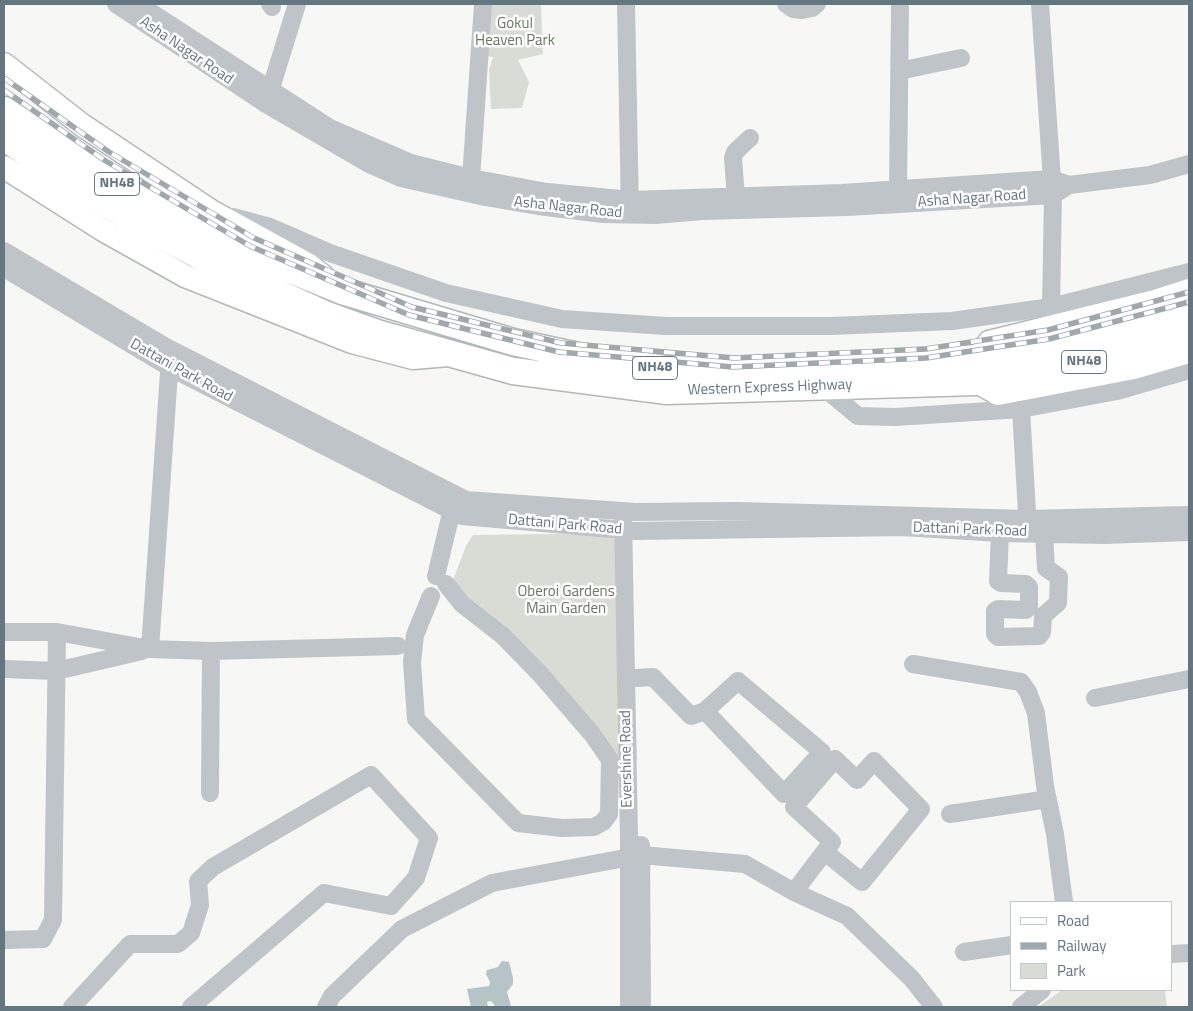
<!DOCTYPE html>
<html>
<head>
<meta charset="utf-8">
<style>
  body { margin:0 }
  #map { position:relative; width:1193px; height:1011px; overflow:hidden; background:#f7f7f5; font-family:"Titillium Web",sans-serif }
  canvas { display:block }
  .frame { position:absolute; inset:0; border:5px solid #64767f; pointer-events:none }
  .legend { position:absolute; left:1010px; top:901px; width:162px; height:90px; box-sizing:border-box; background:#fff; border:1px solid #c1c8cc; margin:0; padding:6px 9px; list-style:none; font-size:15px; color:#64767f }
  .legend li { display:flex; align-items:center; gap:10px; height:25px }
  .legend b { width:25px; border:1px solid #c1c8cc }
</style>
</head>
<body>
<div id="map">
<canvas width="1193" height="1011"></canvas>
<div class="frame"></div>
<ul class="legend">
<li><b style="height:6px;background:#fff"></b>Road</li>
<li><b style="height:6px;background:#a0a8ac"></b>Railway</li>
<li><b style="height:14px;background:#d8dcd4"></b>Park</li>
</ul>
</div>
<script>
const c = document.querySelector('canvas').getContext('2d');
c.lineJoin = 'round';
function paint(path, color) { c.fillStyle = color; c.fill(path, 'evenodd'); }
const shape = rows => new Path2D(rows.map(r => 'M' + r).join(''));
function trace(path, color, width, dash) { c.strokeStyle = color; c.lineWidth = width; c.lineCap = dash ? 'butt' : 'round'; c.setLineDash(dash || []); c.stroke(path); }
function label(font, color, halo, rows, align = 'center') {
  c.font = font + ' "Titillium Web",sans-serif'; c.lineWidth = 5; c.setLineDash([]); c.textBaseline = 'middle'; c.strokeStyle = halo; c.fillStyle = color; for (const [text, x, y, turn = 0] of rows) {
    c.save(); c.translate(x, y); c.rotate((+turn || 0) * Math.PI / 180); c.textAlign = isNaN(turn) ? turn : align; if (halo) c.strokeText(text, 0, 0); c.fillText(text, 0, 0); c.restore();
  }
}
const green = shape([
  [490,4,541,4,543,54,518,60,529,82,522,108,491,109,489,70,493,57,485,56],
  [556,534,630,537,637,760,615,756,451,585,466,546,473,535],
  [1062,990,1165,990,1167,1007,1038,1007]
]);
const water = shape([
  [502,961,509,962,513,978,513,984,507,992,511,1006,496,1007,491,1001,487,1002,488,1007,471,1007,467,989,489,986,490,982,486,974,487,970,498,967]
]);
const minor = shape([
  [116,4,266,104,369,164,401,178,485,197,538,206,603,214,655,215,702,211,847,207,1053,195,1069,185,1150,175,1189,164],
  [138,4,330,128,411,163,471,178,547,192,631,200,842,193,1052,179,1069,185],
  [270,4,272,7],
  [626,4,630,212],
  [786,4,793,9,802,10,812,8,817,4],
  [1040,4,1053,195,1051,307],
  [899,71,961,58],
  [267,101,297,4],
  [471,178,483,4],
  [898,190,900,4],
  [736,197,733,158,735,152,750,138],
  [233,217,270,227,330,253,446,293,562,319,666,326,831,326,952,321,1051,307,1189,272],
  [4,251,166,347,466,500,635,512,737,511,1027,519,1189,515],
  [4,268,169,367,462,516,634,531,902,527,1000,533,1105,535,1189,532],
  [823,387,858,416,895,417,1021,409,1117,391,1189,370],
  [1021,409,1028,530],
  [623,518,629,838,629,1007],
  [1000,533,998,581,1001,583,1026,584,1029,587,1029,607,1026,610,998,609,995,611,995,634,998,637,1039,636,1042,632,1043,616,1058,603,1059,577,1046,568,1044,533],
  [436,576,454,501],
  [431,596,415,635,412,662,416,719,518,823,562,828,594,827,603,822,609,814,610,760,592,734,541,675,503,636,462,604,446,584],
  [4,632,57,632,150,649,211,651,398,646],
  [150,649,170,358],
  [913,664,1021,682,1028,692,1036,713,1045,786,1055,834,1064,902],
  [4,669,56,671,142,651],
  [637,678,653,677,691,716,705,711],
  [738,681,822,752,784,794,705,711,738,681],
  [1095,698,1189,679],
  [210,793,211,651],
  [950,814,1048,799],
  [641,845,642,1007],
  [794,892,832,842,794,807,835,759,857,780,874,761,921,809,862,882,825,852],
  [4,940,43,939,53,920,57,632],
  [964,952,1012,945],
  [1172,954,1189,953],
  [72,1007,130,944,178,944,191,933,200,905,198,881,213,867,371,775,429,838,416,878,391,906],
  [191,1007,324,893,391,906],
  [326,1007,332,996,402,929,492,883,641,855,745,864,794,892,847,916,912,979,934,1007],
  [1021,1007,1042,990]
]);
const major = shape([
  [4,64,82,125,211,211,309,265,323,276],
  [4,167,103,230,185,276,352,342,413,358,448,355],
  [978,358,989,342,1155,301,1189,290],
  [977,382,998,394,1134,368,1189,352]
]);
const highway = shape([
  [4,110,148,204,235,247,342,291,513,342,578,356,667,369,773,370,978,358,1136,326,1189,310],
  [4,137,46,167,139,224,215,264,327,315,377,333,513,371,667,391,977,382,1068,365,1189,335]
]);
const rail = shape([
  [4,78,109,152,254,238,412,307,561,343,734,358,926,349,1048,330,1189,292],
  [4,90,104,160,250,246,409,315,559,352,733,367,926,358,1049,339,1189,302]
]);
const shields = [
  [117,184,45],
  [1084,362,45],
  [655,368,45]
];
const shieldNames = [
  ["NH48",117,184],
  ["NH48",1084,362],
  ["NH48",655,368]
];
const parkNames = [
  ["Gokul",515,24],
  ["Heaven Park",515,41],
  ["Oberoi Gardens",566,592],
  ["Main Garden",566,609]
];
const streetNames = [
  ["Asha Nagar Road",186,51,34],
  ["Asha Nagar Road",972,199,-4],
  ["Asha Nagar Road",568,208,6],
  ["Dattani Park Road",181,371,29],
  ["Western Express Highway",770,388,-2],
  ["Dattani Park Road",565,525,5],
  ["Dattani Park Road",970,530,2],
  ["Evershine Road",627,759,-91]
];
paint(green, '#d8dcd4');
paint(water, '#b6c4c7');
trace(major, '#b2b8bb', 25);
trace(highway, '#b2b7ba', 29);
trace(minor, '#bec4c7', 18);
trace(major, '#fff', 22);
trace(highway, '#fff', 26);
trace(rail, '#a0a8ac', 5.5);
trace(rail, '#fff', 4, [11]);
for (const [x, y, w] of shields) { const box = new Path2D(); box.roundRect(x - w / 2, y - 11.5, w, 23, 4); c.fillStyle = '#fff'; c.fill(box); trace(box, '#64767f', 1); }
label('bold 14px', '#64767f', null, shieldNames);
label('15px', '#687762', '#fff', parkNames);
label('15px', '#64767f', '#fff', streetNames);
</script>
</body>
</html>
